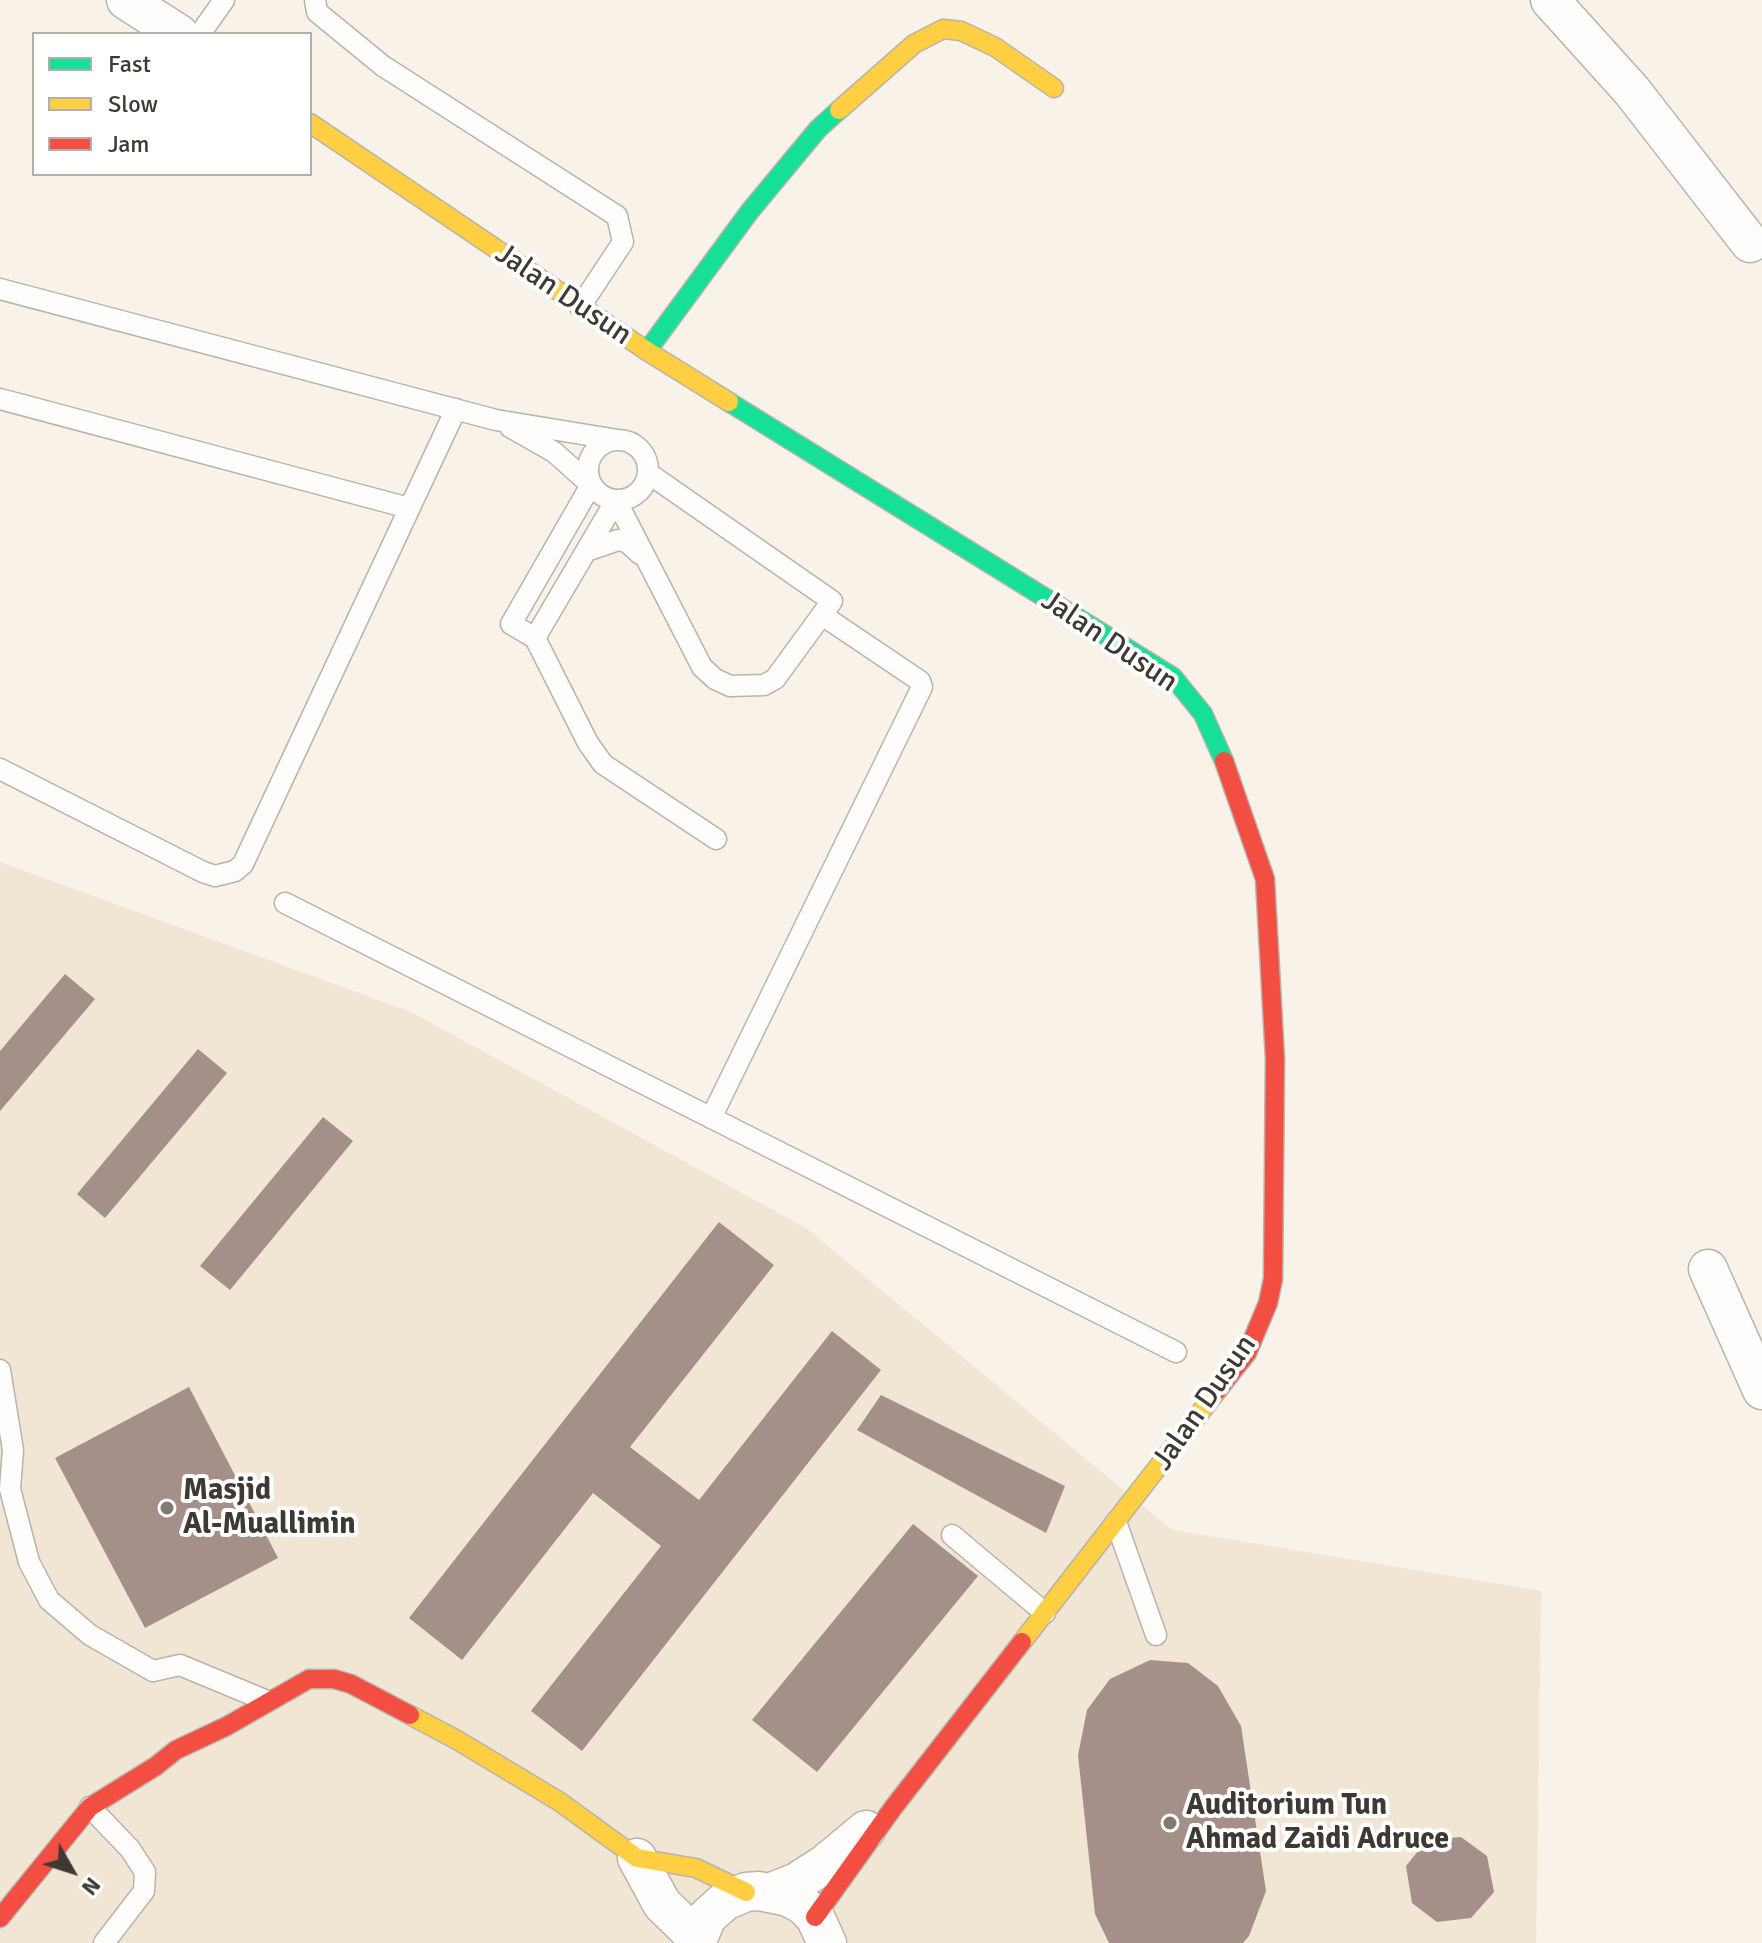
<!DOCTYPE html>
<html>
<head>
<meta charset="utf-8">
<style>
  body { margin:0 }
  #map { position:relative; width:1762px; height:1943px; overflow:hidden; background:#f9f2e8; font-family:Signika,sans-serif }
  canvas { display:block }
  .legend { position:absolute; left:32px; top:32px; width:280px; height:144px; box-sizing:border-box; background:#fff; border:2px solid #b2b0ad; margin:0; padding:10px 14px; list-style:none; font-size:24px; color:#3e3932 }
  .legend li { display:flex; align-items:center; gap:16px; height:40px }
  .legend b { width:40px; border:2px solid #b2b0ad }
  .north { position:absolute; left:32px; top:1831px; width:80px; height:80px; -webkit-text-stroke:6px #fff; paint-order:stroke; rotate:129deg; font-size:22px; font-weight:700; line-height:32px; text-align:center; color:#3e3932 }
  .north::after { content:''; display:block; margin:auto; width:28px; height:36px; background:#3e3932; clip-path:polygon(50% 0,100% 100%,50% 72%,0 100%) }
</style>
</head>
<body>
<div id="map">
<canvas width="1762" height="1943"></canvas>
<ul class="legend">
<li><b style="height:10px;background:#16e098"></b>Fast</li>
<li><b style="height:10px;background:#ffcf43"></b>Slow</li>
<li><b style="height:10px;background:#f24e42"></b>Jam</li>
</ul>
<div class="north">N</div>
</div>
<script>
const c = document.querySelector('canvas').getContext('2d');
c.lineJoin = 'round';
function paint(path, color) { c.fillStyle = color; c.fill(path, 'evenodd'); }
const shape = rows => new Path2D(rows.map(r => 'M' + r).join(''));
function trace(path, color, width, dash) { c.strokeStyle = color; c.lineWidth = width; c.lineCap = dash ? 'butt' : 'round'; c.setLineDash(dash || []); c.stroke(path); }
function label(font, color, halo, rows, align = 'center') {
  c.font = font + ' Signika,sans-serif'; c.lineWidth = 8; c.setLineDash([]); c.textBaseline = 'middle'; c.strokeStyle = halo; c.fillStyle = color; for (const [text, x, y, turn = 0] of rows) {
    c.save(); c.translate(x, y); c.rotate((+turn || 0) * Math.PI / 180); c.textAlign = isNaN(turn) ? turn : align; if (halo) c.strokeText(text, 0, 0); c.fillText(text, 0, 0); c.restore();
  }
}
const built = shape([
  [0,862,411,1012,806,1228,1172,1530,1541,1591,1536,1943,0,1943]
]);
const building = shape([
  [65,974,95,999,0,1111,0,1051],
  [198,1049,227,1073,105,1218,77,1194],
  [323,1117,353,1141,230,1290,200,1266],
  [719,1222,774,1265,630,1447,699,1500,832,1331,881,1370,582,1751,531,1711,661,1546,593,1493,462,1660,409,1618],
  [189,1387,278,1558,145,1628,55,1458],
  [881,1395,1065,1486,1046,1533,857,1430],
  [913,1524,978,1576,817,1772,752,1720],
  [1150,1660,1188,1663,1218,1686,1241,1726,1266,1891,1249,1936,1243,1943,1109,1943,1095,1914,1078,1755,1087,1710,1110,1679],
  [1461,1837,1487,1856,1494,1892,1471,1918,1437,1922,1412,1903,1406,1866,1427,1840]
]);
const lane = shape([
  [315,0,317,12,383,66,617,216,623,242,580,307],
  [200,34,224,0],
  [0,289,496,420,618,440],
  [0,399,409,508],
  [510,427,554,452,591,485,511,624,535,638,588,743,603,764,716,839],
  '588 470a30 30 0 1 1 60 0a30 30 0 1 1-60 0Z',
  [616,500,702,667,715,679,730,686,764,685,775,679,832,601,648,473],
  [586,551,618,540,627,542,640,554],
  [535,638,616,500],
  [0,769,203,872,215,876,235,871,243,864,456,409],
  [285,903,1176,1352],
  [711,1118,922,687,920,681,822,615],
  [0,1370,13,1450,10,1489,29,1562,49,1600,90,1635,153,1671,180,1665,267,1701],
  [1116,1522,1156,1635],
  [952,1535,1045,1613],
  [90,1807,130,1849,145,1872,144,1891,104,1943]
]);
const street = shape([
  [126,0,179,34],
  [1550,0,1632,91,1750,243],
  [1708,1269,1762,1390],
  [637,1858,662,1904,697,1938],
  [772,1892,797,1882,825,1864,866,1830],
  [696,1943,707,1917,725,1901,746,1892,759,1891,788,1897,803,1905,815,1917,827,1943]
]);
const fast = shape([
  [647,351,750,211,818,129,839,110],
  [729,402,1173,677,1203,714,1224,761]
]);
const slow = shape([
  [839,110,914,44,943,29,961,31,995,47,1054,88],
  [310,123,647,351,729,402],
  [1022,1642,1217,1391],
  [410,1715,457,1740,560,1802,637,1858,696,1868,746,1892]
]);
const jam = shape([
  [1217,1391,1247,1353,1268,1303,1273,1279,1275,1059,1265,879,1224,761],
  [815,1917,893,1808,1022,1642],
  [0,1918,90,1807,156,1766,176,1750,227,1726,309,1679,334,1679,351,1684,410,1715]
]);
const markers = [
  [167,1508,8,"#7f7a72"],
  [1170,1823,8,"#7f7a72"]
];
const streetNames = [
  ["Jalan Dusun",563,295,34],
  ["Jalan Dusun",1109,642,34],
  ["Jalan Dusun",1205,1403,-55]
];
const poiNames = [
  ["Masjid",183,1491],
  ["Al-Muallimin",183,1525],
  ["Auditorium Tun",1186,1806],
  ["Ahmad Zaidi Adruce",1186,1840]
];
paint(built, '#f1e5d4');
paint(building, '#a49088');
trace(lane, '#b8b3ac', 23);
trace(street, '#b8b3ac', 41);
trace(fast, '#b8b3ac', 21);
trace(slow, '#b8b3ac', 21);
trace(jam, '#b8b3ac', 21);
trace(lane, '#fefdfc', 20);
trace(street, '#fefdfc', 38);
trace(fast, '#16e098', 18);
trace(slow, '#ffcf43', 18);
trace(jam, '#f24e42', 18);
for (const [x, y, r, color] of markers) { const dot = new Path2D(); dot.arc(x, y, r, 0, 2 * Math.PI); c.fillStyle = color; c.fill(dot); trace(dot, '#fff', 3); }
label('30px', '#3e3932', '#fff', streetNames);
label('bold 30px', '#3e3932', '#fff', poiNames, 'left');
</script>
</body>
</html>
